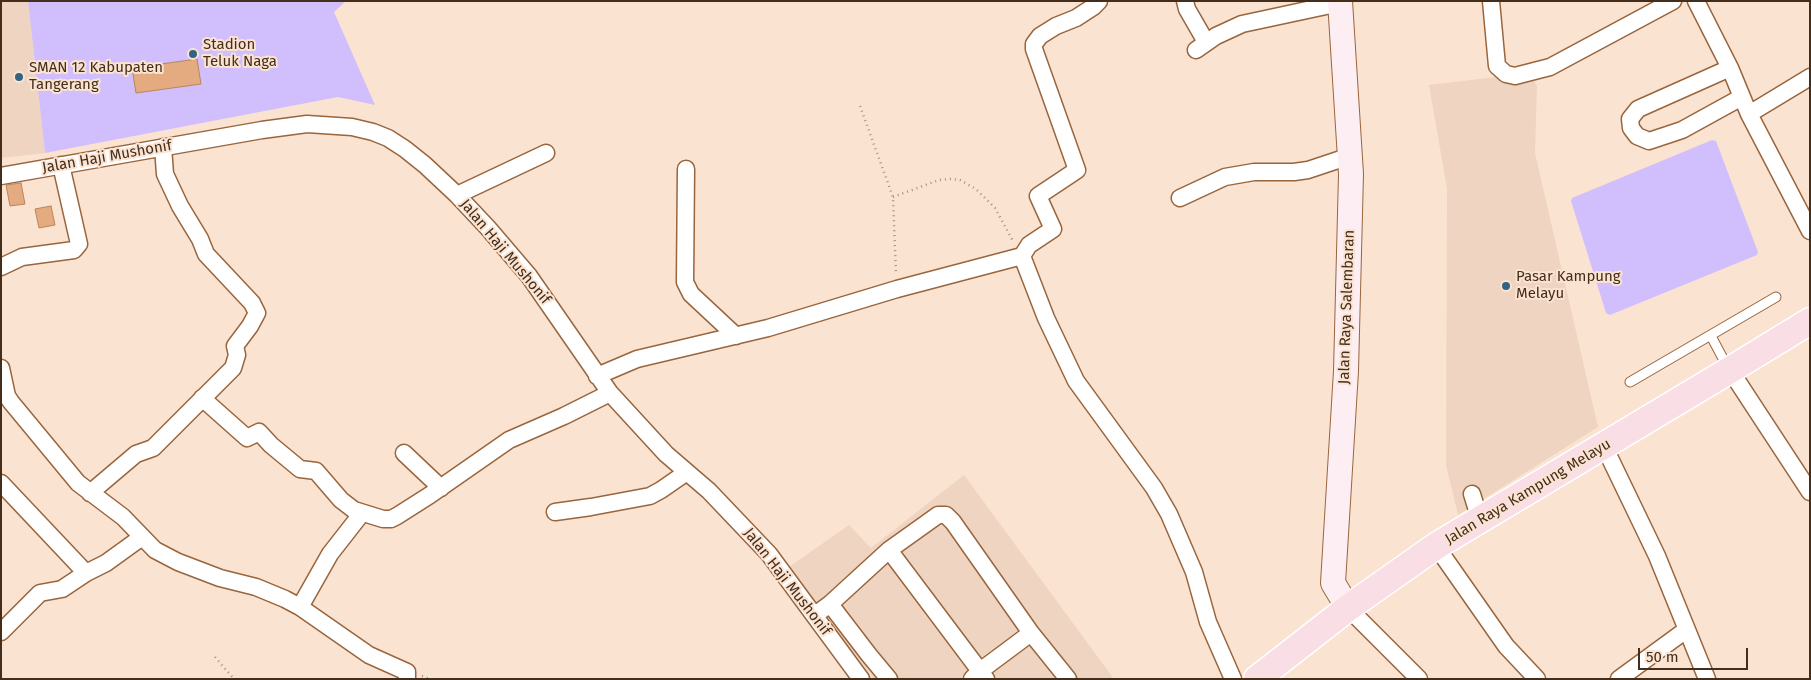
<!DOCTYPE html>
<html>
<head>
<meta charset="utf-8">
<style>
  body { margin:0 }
  #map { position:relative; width:1811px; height:680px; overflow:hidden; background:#fbe3d2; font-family:"Fira Sans",sans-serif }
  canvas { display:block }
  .frame { position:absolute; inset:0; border:2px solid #442d1b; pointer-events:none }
  .scale { position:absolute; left:1638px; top:648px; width:110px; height:22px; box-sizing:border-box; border:2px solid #442d1b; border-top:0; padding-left:6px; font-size:15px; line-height:18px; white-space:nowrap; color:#442d1b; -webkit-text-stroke:4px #fbe3d2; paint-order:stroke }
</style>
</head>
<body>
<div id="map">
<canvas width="1811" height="680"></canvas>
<div class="frame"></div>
<div class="scale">50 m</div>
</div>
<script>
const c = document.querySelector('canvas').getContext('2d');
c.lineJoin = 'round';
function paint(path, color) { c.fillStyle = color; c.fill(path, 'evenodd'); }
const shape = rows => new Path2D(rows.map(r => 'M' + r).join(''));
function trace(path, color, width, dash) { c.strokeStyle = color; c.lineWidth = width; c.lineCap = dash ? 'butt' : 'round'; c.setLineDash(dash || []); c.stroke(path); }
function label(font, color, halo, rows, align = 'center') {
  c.font = font + ' "Fira Sans",sans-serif'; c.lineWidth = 4; c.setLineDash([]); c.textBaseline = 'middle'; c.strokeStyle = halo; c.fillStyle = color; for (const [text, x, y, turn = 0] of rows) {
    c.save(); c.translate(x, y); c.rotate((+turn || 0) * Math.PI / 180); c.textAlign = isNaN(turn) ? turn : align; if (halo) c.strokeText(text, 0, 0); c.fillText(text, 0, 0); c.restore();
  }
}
const built = shape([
  [1,1,28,1,45,153,1,158],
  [1529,73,1537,86,1535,153,1598,427,1458,515,1446,465,1447,189,1429,85],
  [964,475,1114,679,874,679,838,633,789,567,849,525,871,548]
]);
const green = shape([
  [28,1,346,1,334,12,375,105,338,97,45,153],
  [1712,140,1716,141,1758,252,1757,255,1610,315,1606,313,1571,201,1572,198]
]);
const building = shape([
  [197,59,201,84,136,93,132,68,197,59],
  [21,183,25,204,10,206,6,185,21,183],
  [51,206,55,225,39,228,35,209,51,206]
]);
const path = shape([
  [860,106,893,197,896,275],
  [893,197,939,180,950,179,960,180,976,189,995,208,1013,241],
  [215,657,234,679],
  [422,676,430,679]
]);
const service = shape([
  [1711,336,1728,368],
  [1630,382,1776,297]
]);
const minor = shape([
  [1185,1,1187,9,1206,42],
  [1491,1,1497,66,1506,74,1515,76,1550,67,1673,1],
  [1696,1,1730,68,1749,114,1810,231],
  [1196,50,1216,36,1242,24,1340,3],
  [1730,68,1638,109,1630,119,1631,128,1637,136,1649,141,1682,130,1742,97],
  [1749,114,1810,77],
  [686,169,685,282,691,294,736,336],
  [1,176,262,130,307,124,352,127,373,132,388,138,405,149,425,165,457,195,488,228,529,276,610,393,666,454,709,491,769,554,861,679],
  [457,195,546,153],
  [1180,198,1225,177,1254,172,1294,172,1308,170,1350,156],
  [1022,256,1046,318,1076,381,1154,488,1169,514,1194,572,1208,622,1233,679],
  [1,267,22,257,74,250,79,244,61,165],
  [1,368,7,396,11,402,78,483,123,517,155,550,178,562,220,578,256,587,285,599,300,607,369,655,407,672,407,679],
  [1730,370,1810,492],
  [597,376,637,359,768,328,897,289,1022,256,1029,245,1053,229,1038,196,1077,170,1034,49,1034,44,1040,36,1056,26,1076,18,1093,7,1099,1],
  [202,398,247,438,259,432,271,445,300,469,316,471,341,500,354,510,383,519,391,519,397,516,430,495,509,440,564,416,610,393],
  [1604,446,1657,556,1707,679],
  [404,453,441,488],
  [1,483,86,573],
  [90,493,136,454,153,448,233,368,237,355,235,346,250,326,257,313,252,303,206,254,200,239,180,206,165,174,163,147],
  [1472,494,1480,520],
  [555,512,591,507,650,496,661,490,687,472],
  [1436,546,1506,646,1537,679],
  [889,550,986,679],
  [830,604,869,655,889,679],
  [300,607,330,554,362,513],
  [1348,608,1419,679],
  [815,615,830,604,889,550,938,515,946,515,953,522,1031,633,1068,679],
  [1,632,40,593,62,589,86,573,106,563,142,537],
  [972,679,980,671,1031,633],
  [1619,679,1686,630]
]);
const secondary = shape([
  [1340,1,1351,174,1346,371,1333,583,1348,608]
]);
const primary = shape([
  [1257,679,1348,608,1436,546,1730,370,1810,321]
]);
const markers = [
  [193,54,5,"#326381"],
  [19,77,5,"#326381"],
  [1506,286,5,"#326381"]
];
const poiNames = [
  ["Stadion",203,45],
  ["Teluk Naga",203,62],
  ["SMAN 12 Kabupaten",29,68],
  ["Tangerang",29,85],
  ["Pasar Kampung",1516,277],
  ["Melayu",1516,294]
];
const streetNames = [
  ["Jalan Haji Mushonif",107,157,-10],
  ["Jalan Haji Mushonif",505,252,50],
  ["Jalan Raya Salembaran",1347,307,-88],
  ["Jalan Raya Kampung Melayu",1528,492,-31],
  ["Jalan Haji Mushonif",787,582,52]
];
paint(built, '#efd4c1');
paint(green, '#d1bffd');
paint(building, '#e4ab81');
trace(building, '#bb855b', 1);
trace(service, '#99653c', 11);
trace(minor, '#99653c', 19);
trace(secondary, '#99653c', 26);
trace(primary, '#fff', 29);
trace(path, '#a7907e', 2.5, [1, 4]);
trace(service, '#fff', 9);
trace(minor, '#fff', 16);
trace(secondary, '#fdeef3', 24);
trace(primary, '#fadee6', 26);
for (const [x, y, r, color] of markers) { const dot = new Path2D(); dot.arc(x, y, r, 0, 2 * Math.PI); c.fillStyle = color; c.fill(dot); trace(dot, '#fbe3d2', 2); }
label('15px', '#442d1b', '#fbe3d2', poiNames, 'left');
label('15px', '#442d1b', '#fbe3d2', streetNames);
</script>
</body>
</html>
